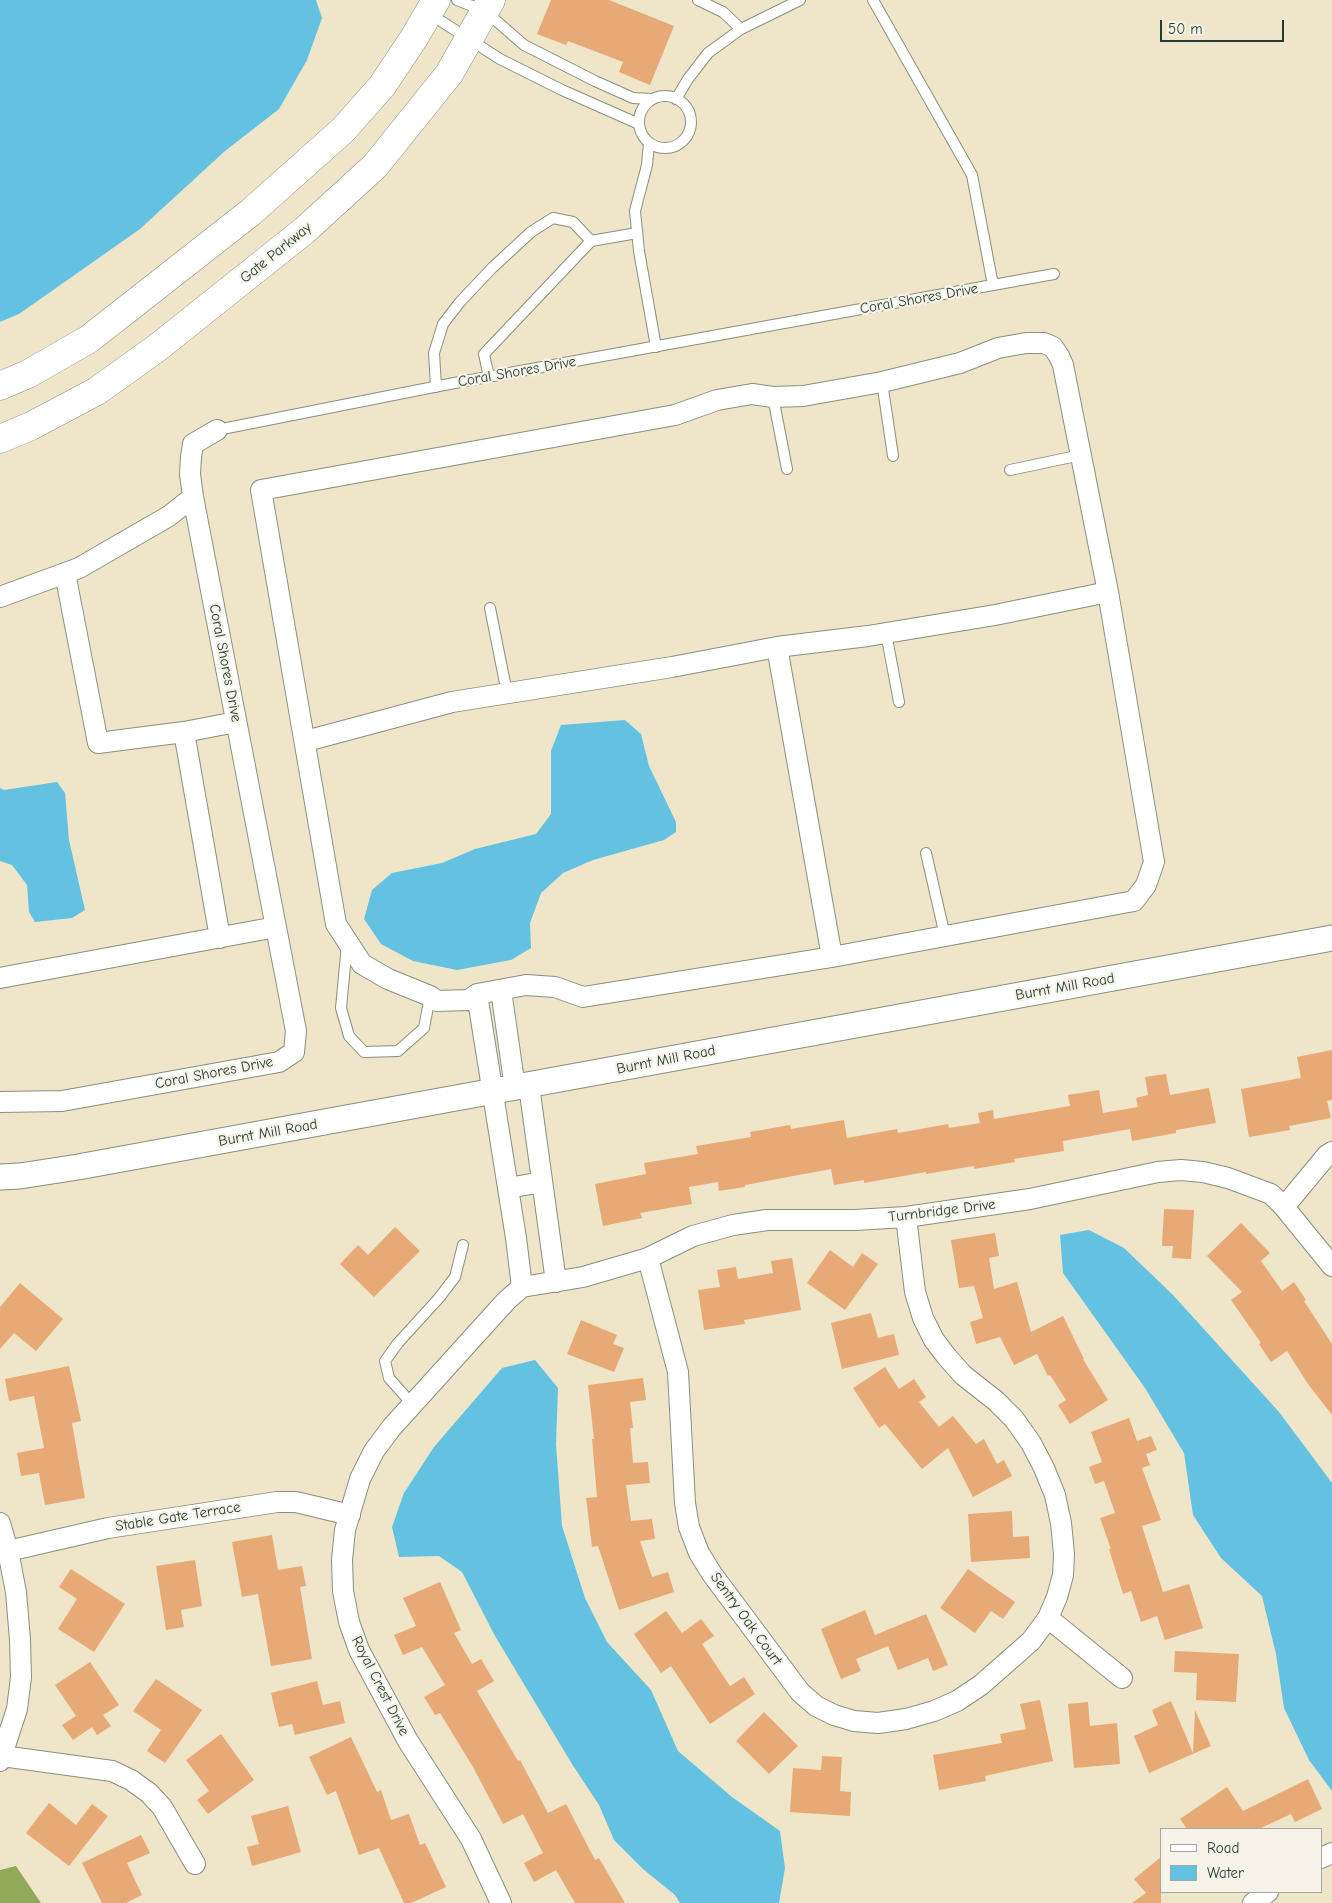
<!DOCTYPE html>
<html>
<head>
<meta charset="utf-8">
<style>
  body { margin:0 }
  #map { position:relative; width:1332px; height:1903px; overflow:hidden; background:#efe5c9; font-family:"Comic Neue",sans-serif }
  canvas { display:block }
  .legend { position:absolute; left:1160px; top:1828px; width:162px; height:65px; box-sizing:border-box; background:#f7f3e8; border:1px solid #a1aaa0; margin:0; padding:6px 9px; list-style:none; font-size:15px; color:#1f3d34 }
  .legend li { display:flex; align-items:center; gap:10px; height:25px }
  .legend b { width:25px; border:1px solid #a1aaa0 }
  .scale { position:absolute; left:1160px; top:20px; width:124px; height:22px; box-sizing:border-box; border:2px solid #1f3d34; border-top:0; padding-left:6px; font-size:15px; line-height:18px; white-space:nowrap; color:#1f3d34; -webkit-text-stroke:4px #f7f3e8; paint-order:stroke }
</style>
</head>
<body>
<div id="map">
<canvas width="1332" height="1903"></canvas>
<ul class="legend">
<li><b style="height:6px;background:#fff"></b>Road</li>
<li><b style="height:14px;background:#63c2e1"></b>Water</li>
</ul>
<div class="scale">50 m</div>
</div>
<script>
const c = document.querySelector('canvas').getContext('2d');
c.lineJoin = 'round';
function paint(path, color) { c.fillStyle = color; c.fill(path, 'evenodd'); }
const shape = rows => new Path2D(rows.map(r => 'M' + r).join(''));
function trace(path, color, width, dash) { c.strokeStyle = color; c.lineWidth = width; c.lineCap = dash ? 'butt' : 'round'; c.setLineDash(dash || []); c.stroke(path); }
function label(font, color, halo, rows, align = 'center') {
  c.font = font + ' "Comic Neue",sans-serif'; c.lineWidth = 4.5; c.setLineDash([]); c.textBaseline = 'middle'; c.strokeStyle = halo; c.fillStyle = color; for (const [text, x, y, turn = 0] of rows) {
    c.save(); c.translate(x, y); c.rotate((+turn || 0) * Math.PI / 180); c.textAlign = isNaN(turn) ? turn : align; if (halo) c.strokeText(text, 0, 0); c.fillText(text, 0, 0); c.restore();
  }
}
const forest = shape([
  [16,1866,41,1903,0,1903,0,1870]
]);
const water = shape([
  [0,0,316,0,322,18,307,60,279,109,225,151,140,229,19,314,0,322],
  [625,720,641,734,649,766,676,822,676,832,664,840,593,860,563,873,541,893,530,923,531,948,511,960,457,970,413,961,381,944,364,919,372,890,392,873,442,863,475,849,536,834,551,814,551,751,561,725],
  [57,782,65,793,69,840,85,910,72,918,35,922,29,912,27,885,12,865,0,861,0,788,4,790],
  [1089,1230,1124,1248,1173,1295,1279,1412,1332,1483,1332,1791,1309,1760,1284,1708,1276,1654,1262,1596,1221,1558,1193,1515,1184,1453,1145,1388,1063,1273,1060,1235],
  [535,1360,558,1388,556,1444,562,1526,585,1598,607,1642,651,1690,678,1751,732,1797,780,1831,785,1868,779,1903,680,1903,675,1895,643,1869,614,1840,599,1805,572,1764,495,1636,462,1572,439,1556,399,1557,392,1527,404,1493,434,1447,502,1368]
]);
const building = shape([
  [551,0,609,0,674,26,650,85,619,72,623,62,568,41,566,45,537,34],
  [1332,1050,1332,1100,1327,1101,1331,1118,1289,1126,1290,1130,1249,1137,1241,1089,1301,1078,1297,1057],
  [1166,1074,1170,1095,1209,1088,1216,1123,1176,1130,1176,1133,1132,1141,1130,1129,1063,1141,1064,1151,1014,1159,1015,1162,974,1169,974,1166,926,1174,926,1172,864,1183,864,1180,834,1185,831,1169,745,1185,745,1187,719,1191,718,1182,689,1187,692,1204,640,1213,642,1218,603,1226,595,1184,646,1174,644,1163,698,1154,696,1146,751,1137,750,1132,790,1125,791,1129,844,1120,847,1138,897,1129,898,1133,948,1124,949,1128,980,1123,978,1113,993,1110,994,1119,1070,1106,1068,1095,1099,1090,1103,1113,1138,1107,1136,1098,1148,1095,1145,1077],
  [1164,1209,1194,1210,1191,1259,1172,1258,1173,1246,1162,1246],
  [1241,1223,1270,1253,1261,1261,1282,1291,1294,1282,1306,1300,1304,1301,1332,1344,1332,1415,1308,1384,1287,1351,1271,1362,1259,1344,1261,1343,1231,1300,1242,1292,1207,1256],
  [395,1227,420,1251,374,1297,340,1264,358,1245,368,1255],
  [995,1233,999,1256,989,1258,994,1289,1017,1282,1031,1332,1063,1316,1084,1359,1083,1359,1108,1400,1070,1424,1058,1405,1066,1400,1050,1375,1048,1376,1037,1354,1014,1365,1000,1337,976,1344,970,1322,983,1318,974,1286,959,1288,951,1240],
  [830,1250,853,1267,862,1253,878,1264,845,1310,807,1283],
  [792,1258,801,1310,744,1320,745,1324,704,1330,698,1290,720,1287,717,1270,736,1267,738,1279,773,1273,771,1261],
  [20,1283,63,1319,36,1351,14,1333,0,1349,0,1307],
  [871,1313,878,1338,894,1334,899,1355,842,1369,831,1323],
  [581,1320,617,1335,613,1344,624,1348,614,1372,567,1354],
  [69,1366,81,1421,72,1423,85,1498,45,1505,39,1473,21,1476,17,1453,44,1448,34,1396,9,1401,5,1379],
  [885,1367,899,1389,914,1379,926,1397,919,1402,939,1427,953,1416,976,1444,984,1439,997,1464,1004,1460,1012,1476,973,1497,948,1448,922,1469,885,1424,879,1428,853,1388],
  [643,1378,646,1400,630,1402,633,1428,630,1428,633,1463,648,1462,650,1483,626,1485,631,1521,652,1519,655,1539,640,1541,652,1577,668,1572,674,1592,619,1610,598,1546,592,1547,586,1498,597,1497,592,1439,594,1439,588,1385],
  [1129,1418,1137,1441,1151,1436,1157,1450,1146,1454,1150,1465,1142,1468,1161,1520,1142,1526,1163,1592,1189,1584,1203,1628,1165,1640,1157,1616,1141,1622,1131,1591,1123,1594,1109,1549,1111,1549,1100,1518,1115,1513,1104,1481,1095,1484,1089,1467,1102,1462,1091,1432],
  [1012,1511,1013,1537,1029,1536,1030,1558,971,1562,968,1514],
  [272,1535,278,1570,302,1566,306,1586,300,1587,312,1659,271,1666,258,1594,242,1597,232,1542],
  [195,1560,202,1606,181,1610,184,1627,166,1630,156,1566],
  [71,1569,125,1604,94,1652,58,1629,77,1599,59,1587],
  [968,1569,1015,1602,1003,1619,991,1611,975,1633,940,1608],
  [440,1582,461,1630,454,1633,472,1664,481,1659,494,1681,477,1691,518,1761,520,1760,548,1813,566,1804,595,1860,599,1858,625,1903,575,1903,556,1870,534,1882,524,1863,543,1853,523,1814,503,1824,473,1767,440,1713,435,1715,424,1697,445,1685,422,1647,403,1655,394,1635,416,1626,403,1598],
  [865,1610,875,1635,926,1614,948,1665,933,1671,928,1658,898,1670,888,1646,856,1659,861,1671,841,1679,821,1629],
  [666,1611,682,1633,701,1619,714,1636,702,1644,730,1686,744,1677,755,1694,710,1724,671,1666,661,1673,634,1634],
  [1175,1651,1239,1654,1236,1702,1196,1700,1197,1673,1174,1672],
  [90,1662,119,1705,103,1715,111,1726,97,1735,92,1727,73,1740,62,1725,76,1716,55,1685],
  [156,1679,202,1710,165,1763,147,1751,161,1730,133,1711],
  [317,1681,323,1705,340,1701,345,1723,295,1735,292,1724,279,1727,271,1693],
  [1040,1700,1053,1761,985,1776,986,1781,939,1790,933,1755,1002,1743,1000,1734,1026,1729,1020,1704],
  [1171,1701,1193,1753,1195,1710,1211,1746,1149,1773,1134,1736,1158,1725,1152,1710],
  [1088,1702,1090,1726,1117,1723,1120,1764,1074,1768,1068,1704],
  [764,1712,798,1746,769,1774,736,1741],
  [221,1734,254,1780,208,1814,197,1800,209,1791,186,1760],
  [351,1737,377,1792,381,1790,391,1820,409,1814,420,1845,425,1843,446,1887,411,1903,404,1903,379,1848,359,1855,336,1791,327,1795,309,1757],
  [822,1756,842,1757,840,1791,851,1792,850,1816,790,1812,793,1768,821,1770],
  [1308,1779,1322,1809,1295,1822,1291,1814,1259,1829,1187,1829,1180,1819,1227,1787,1243,1811],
  [49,1803,76,1825,92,1804,108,1816,69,1866,26,1833],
  [288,1806,301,1852,252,1866,247,1847,259,1844,251,1816],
  [141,1835,150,1853,127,1863,142,1895,126,1903,102,1903,82,1863],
  [1161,1857,1161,1903,1132,1903,1146,1893,1134,1879]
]);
const service = shape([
  [457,0,485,11,524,45,595,81,633,98,652,99],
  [698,0,723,12,741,29],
  [430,14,500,59,562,90,639,124],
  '639 122a26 26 0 1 1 52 0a26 26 0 1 1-52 0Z',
  [676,99,688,79,708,53,741,29,800,0],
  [649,143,647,165,635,211,639,251,656,347],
  [993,285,1054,274],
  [489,377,484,354,591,241],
  [882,382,893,456],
  [436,387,434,353,443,324,460,302,492,268,531,232,553,218,573,222,591,241,637,233],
  [773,397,787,469],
  [217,430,449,384,993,285,972,175,873,0],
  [1010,470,1081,455],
  [490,608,507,693],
  [886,633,899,702],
  [926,853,945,936],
  [347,944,341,1008,349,1036,364,1052,398,1051,424,1028,430,996],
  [412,1404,389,1378,385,1361,398,1343,439,1298,455,1277,463,1245]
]);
const minor = shape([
  [1026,343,1044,343,1053,347,1059,356,1063,365,1108,592,1154,862,1146,885,1134,901,832,957,583,997,555,987,526,985,477,994,469,1000,437,1001,430,996,388,979,362,964,336,924,261,490,675,415,717,400,752,394,773,397,803,396,882,382,960,363,998,348,1026,343],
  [65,573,98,743,184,732,236,722],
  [0,597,79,568,169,516,193,497],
  [777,647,832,957],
  [184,732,220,938],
  [306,741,452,702,672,667,777,647,868,636,995,615,1108,592],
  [0,978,276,927],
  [501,990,515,1088],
  [477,994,516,1238,522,1287],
  [529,1086,556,1282],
  [0,1102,62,1101,279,1062,294,1052,296,1031,193,497,190,474,191,457,193,444,217,430],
  [508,1188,542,1182],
  [1284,1207,1327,1155,1332,1152],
  [648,1258,678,1372,685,1503,689,1527,699,1553,712,1574,800,1692,816,1706,834,1715,854,1721,878,1723,906,1719,934,1711,957,1701,981,1685,1031,1641,1048,1618,1057,1597,1063,1575,1064,1554,1061,1523,1055,1495,1044,1468,1031,1443,1014,1419,996,1401,963,1375,947,1357,934,1340,923,1318,915,1292,906,1217],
  [522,1287,583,1277,648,1258,693,1236,733,1225,767,1220,855,1220,906,1217,1030,1199,1158,1172,1181,1170,1203,1172,1228,1178,1271,1194,1284,1207,1332,1266],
  [0,1523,8,1551,16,1592,20,1640,21,1677,17,1709,0,1761],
  [8,1551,108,1528,277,1502,296,1502,350,1515],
  [1048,1618,1122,1678],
  [2,1756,112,1771,131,1780,149,1793,162,1807,195,1864],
  [1321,1858,1332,1853],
  [501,1903,471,1839,408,1741,359,1650,349,1622,343,1591,342,1560,345,1530,360,1479,374,1451,392,1427,507,1300,522,1287],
  [1253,1903,1268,1892]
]);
const tertiary = shape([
  [0,1177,20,1176,78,1167,1332,938]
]);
const secondary = shape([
  [0,386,28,374,89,339,251,212,343,130,382,86,414,38,436,0],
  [0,439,31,426,97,391,157,348,305,230,375,166,449,74,491,0]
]);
const streetNames = [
  ["Gate Parkway",276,253,-39],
  ["Coral Shores Drive",919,299,-10],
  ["Coral Shores Drive",517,372,-10],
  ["Coral Shores Drive",225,663,79],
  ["Burnt Mill Road",1065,987,-10],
  ["Burnt Mill Road",666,1060,-11],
  ["Coral Shores Drive",214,1073,-11],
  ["Burnt Mill Road",268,1133,-10],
  ["Turnbridge Drive",942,1211,-7],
  ["Stable Gate Terrace",178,1517,-9],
  ["Sentry Oak Court",746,1619,54],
  ["Royal Crest Drive",380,1686,63]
];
paint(forest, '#91a95a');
paint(water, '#63c2e1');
paint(building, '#e7a976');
trace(service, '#87917e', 12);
trace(minor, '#87917e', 22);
trace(tertiary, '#87917e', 27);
trace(secondary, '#87917e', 29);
trace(service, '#fff', 10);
trace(minor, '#fff', 20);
trace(tertiary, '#fff', 25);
trace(secondary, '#fff', 28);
label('15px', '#1f3d34', '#f7f3e8', streetNames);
</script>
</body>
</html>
